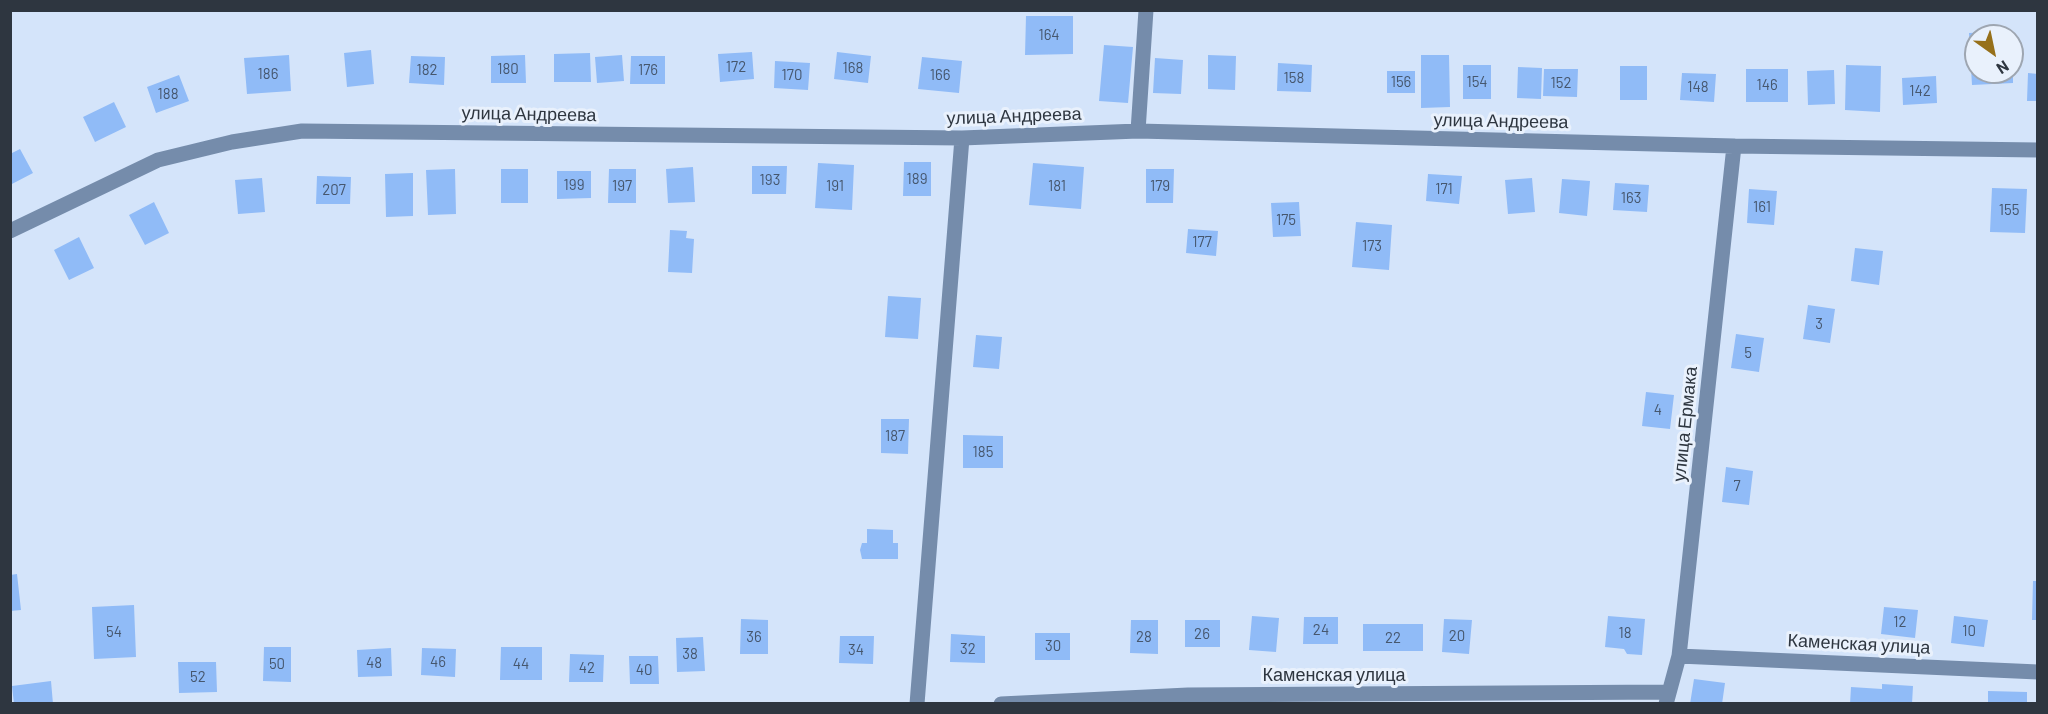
<!DOCTYPE html>
<html>
<head>
<meta charset="utf-8">
<style>
  body { margin:0 }
  #map { position:relative; width:2048px; height:714px; overflow:hidden; background:#d4e4fa; font-family:Barlow,sans-serif }
  canvas { display:block }
  .frame { position:absolute; inset:0; border:12px solid #2e3640; pointer-events:none }
  .north { position:absolute; left:1964px; top:24px; width:60px; height:60px; box-sizing:border-box; background:#e9f1fc; border:2px solid #9ea6b1; border-radius:50%; rotate:147deg; font-size:16px; font-weight:700; line-height:24px; text-align:center; color:#2e3640 }
  .north::after { content:''; display:block; margin:auto; width:21px; height:27px; background:#96701a; clip-path:polygon(50% 0,100% 100%,50% 72%,0 100%) }
</style>
</head>
<body>
<div id="map">
<canvas width="2048" height="714"></canvas>
<div class="frame"></div>
<div class="north">N</div>
</div>
<script>
const c = document.querySelector('canvas').getContext('2d');
c.lineJoin = 'round';
function paint(path, color) { c.fillStyle = color; c.fill(path, 'evenodd'); }
const shape = rows => new Path2D(rows.map(r => 'M' + r).join(''));
function trace(path, color, width, dash) { c.strokeStyle = color; c.lineWidth = width; c.lineCap = dash ? 'butt' : 'round'; c.setLineDash(dash || []); c.stroke(path); }
function label(font, color, halo, rows, align = 'center') {
  c.font = font + ' Barlow,sans-serif'; c.lineWidth = 6; c.setLineDash([]); c.textBaseline = 'middle'; c.strokeStyle = halo; c.fillStyle = color; for (const [text, x, y, turn = 0] of rows) {
    c.save(); c.translate(x, y); c.rotate((+turn || 0) * Math.PI / 180); c.textAlign = isNaN(turn) ? turn : align; if (halo) c.strokeText(text, 0, 0); c.fillText(text, 0, 0); c.restore();
  }
}
const building = shape([
  [1026,16,1073,16,1073,54,1025,55],
  [2011,31,2011,36,1976,36,1976,72,2013,72,2013,83,1972,85,1969,33],
  [1104,45,1133,47,1128,103,1099,101],
  [371,50,374,84,347,87,344,53],
  [752,52,754,79,720,82,718,54],
  [837,52,871,56,868,83,834,79],
  [590,53,591,82,554,82,554,54],
  [289,55,291,91,247,94,244,58],
  [525,55,526,83,491,83,491,56],
  [622,55,624,81,597,83,595,57],
  [1208,55,1236,56,1235,90,1208,89],
  [1421,55,1449,55,1450,107,1421,108],
  [411,56,445,57,444,85,409,83],
  [631,56,665,56,665,84,630,84],
  [922,57,962,61,959,93,918,89],
  [1155,58,1183,60,1181,94,1153,93],
  [775,61,810,63,808,90,774,88],
  [1278,63,1312,65,1311,92,1277,91],
  [1463,65,1491,65,1491,99,1463,99],
  [1846,65,1881,66,1880,112,1845,110],
  [1620,66,1647,66,1647,100,1620,100],
  [1518,67,1542,68,1541,99,1517,98],
  [1544,69,1578,69,1577,97,1543,96],
  [1746,69,1788,69,1788,102,1746,102],
  [1834,70,1835,104,1808,105,1807,71],
  [1387,71,1415,71,1415,93,1387,93],
  [1682,73,1716,74,1714,102,1680,100],
  [2028,73,2038,74,2038,101,2027,101],
  [179,75,189,101,156,113,147,87],
  [1936,76,1937,103,1903,105,1902,78],
  [114,102,126,127,95,142,83,117],
  [20,149,33,173,10,185,10,154],
  [904,162,931,162,931,196,903,196],
  [818,163,854,165,852,210,815,208],
  [1033,163,1084,167,1081,209,1029,205],
  [752,166,787,166,786,194,752,194],
  [693,167,695,202,668,203,666,169],
  [455,169,456,214,428,215,426,170],
  [501,169,528,169,528,203,501,203],
  [609,169,636,169,636,203,608,203],
  [1146,169,1174,169,1173,203,1146,203],
  [557,171,591,171,591,198,557,199],
  [413,173,413,216,386,217,385,174],
  [1428,174,1462,176,1459,204,1426,201],
  [317,176,351,177,350,204,316,204],
  [262,178,265,212,238,214,235,180],
  [1532,178,1535,212,1508,214,1505,180],
  [1562,179,1590,181,1587,216,1559,213],
  [1615,183,1649,185,1647,212,1613,210],
  [1992,188,2027,189,2025,233,1990,232],
  [1749,189,1777,191,1774,225,1747,223],
  [154,202,169,233,145,245,129,215],
  [1299,202,1301,236,1273,237,1271,203],
  [1356,222,1392,225,1389,270,1352,267],
  [1188,229,1218,231,1216,256,1186,253],
  [670,230,687,231,686,238,694,239,692,273,668,272],
  [79,237,94,268,69,280,54,250],
  [1855,248,1883,251,1879,285,1851,281],
  [888,296,921,298,918,339,885,337],
  [1808,305,1835,309,1830,343,1803,339],
  [1736,334,1764,338,1759,372,1731,368],
  [976,335,1002,337,999,369,973,367],
  [1646,392,1674,395,1670,429,1642,426],
  [881,419,909,419,908,454,881,453],
  [963,435,1003,436,1003,468,963,468],
  [1726,467,1753,471,1749,505,1722,502],
  [867,529,893,530,893,543,898,543,898,559,862,559,860,550,862,543,867,543],
  [17,574,21,610,10,611,10,575],
  [2033,581,2038,581,2038,620,2032,620],
  [134,605,136,657,94,659,92,607],
  [1884,607,1918,610,1915,638,1881,634],
  [1252,616,1279,618,1276,652,1249,650],
  [1608,616,1645,619,1642,655,1627,654,1624,649,1605,647],
  [1954,616,1988,620,1984,647,1951,643],
  [1304,617,1338,617,1338,644,1303,644],
  [741,619,768,620,768,654,740,654],
  [1444,619,1472,620,1469,654,1442,652],
  [1131,620,1158,620,1158,654,1130,653],
  [1185,620,1220,620,1220,647,1185,647],
  [1363,624,1423,624,1423,651,1363,651],
  [1035,633,1070,633,1070,660,1035,660],
  [951,634,985,636,985,663,950,662],
  [840,636,874,636,873,664,839,663],
  [703,637,705,671,677,672,676,638],
  [264,647,291,647,291,682,263,681],
  [501,647,542,647,542,680,500,680],
  [391,648,392,676,358,677,357,650],
  [422,648,456,649,455,677,421,675],
  [570,654,604,655,603,682,569,682],
  [629,656,658,656,659,684,630,684],
  [178,662,216,662,217,692,179,693],
  [1694,679,1725,683,1722,704,1690,704],
  [51,681,53,704,14,704,12,686],
  [1882,684,1913,686,1912,704,1850,704,1851,687,1882,689],
  [1988,691,2027,692,2027,704,1988,704]
]);
const minor = shape([
  [1138,131,1146,10],
  [10,231,158,160,232,142,302,131,962,138,1138,131,1734,146,2038,150],
  [1679,656,2038,672],
  [917,704,962,138],
  [1001,704,1188,695,1668,692],
  [1666,704,1679,656,1734,146]
]);
const numberNames = [
  ["164",1049,35],
  ["172",736,67],
  ["168",853,68],
  ["180",508,69],
  ["182",427,70],
  ["176",648,70],
  ["186",268,74],
  ["170",792,75],
  ["166",940,75],
  ["158",1294,78],
  ["156",1401,82],
  ["154",1477,82],
  ["152",1561,83],
  ["146",1767,85],
  ["148",1698,87],
  ["142",1920,91],
  ["188",168,94],
  ["189",917,179],
  ["193",770,180],
  ["199",574,185],
  ["197",622,186],
  ["191",835,186],
  ["181",1057,186],
  ["179",1160,186],
  ["171",1444,189],
  ["207",334,190],
  ["163",1631,198],
  ["161",1762,207],
  ["155",2009,210],
  ["175",1286,220],
  ["177",1202,242],
  ["173",1372,246],
  ["3",1819,324],
  ["5",1748,353],
  ["4",1658,410],
  ["187",895,436],
  ["185",983,452],
  ["7",1737,486],
  ["12",1900,622],
  ["24",1321,630],
  ["10",1969,631],
  ["54",114,632],
  ["18",1625,633],
  ["26",1202,634],
  ["20",1457,636],
  ["36",754,637],
  ["28",1144,637],
  ["22",1393,638],
  ["30",1053,646],
  ["32",968,649],
  ["34",856,650],
  ["38",690,654],
  ["46",438,662],
  ["48",374,663],
  ["50",277,664],
  ["44",521,664],
  ["42",587,668],
  ["40",644,670],
  ["52",198,677]
];
const streetNames = [
  ["улица Андреева",529,114,1],
  ["улица Андреева",1014,116,-2],
  ["улица Андреева",1501,121,1],
  ["улица Ермака",1685,424,-84],
  ["Каменская улица",1859,644,3],
  ["Каменская улица",1334,675]
];
paint(building, '#90bbf7');
trace(minor, '#758cab', 15);
label('15px', '#46576e', null, numberNames);
label('18px', '#2e3640', '#e9f1fc', streetNames);
</script>
</body>
</html>
